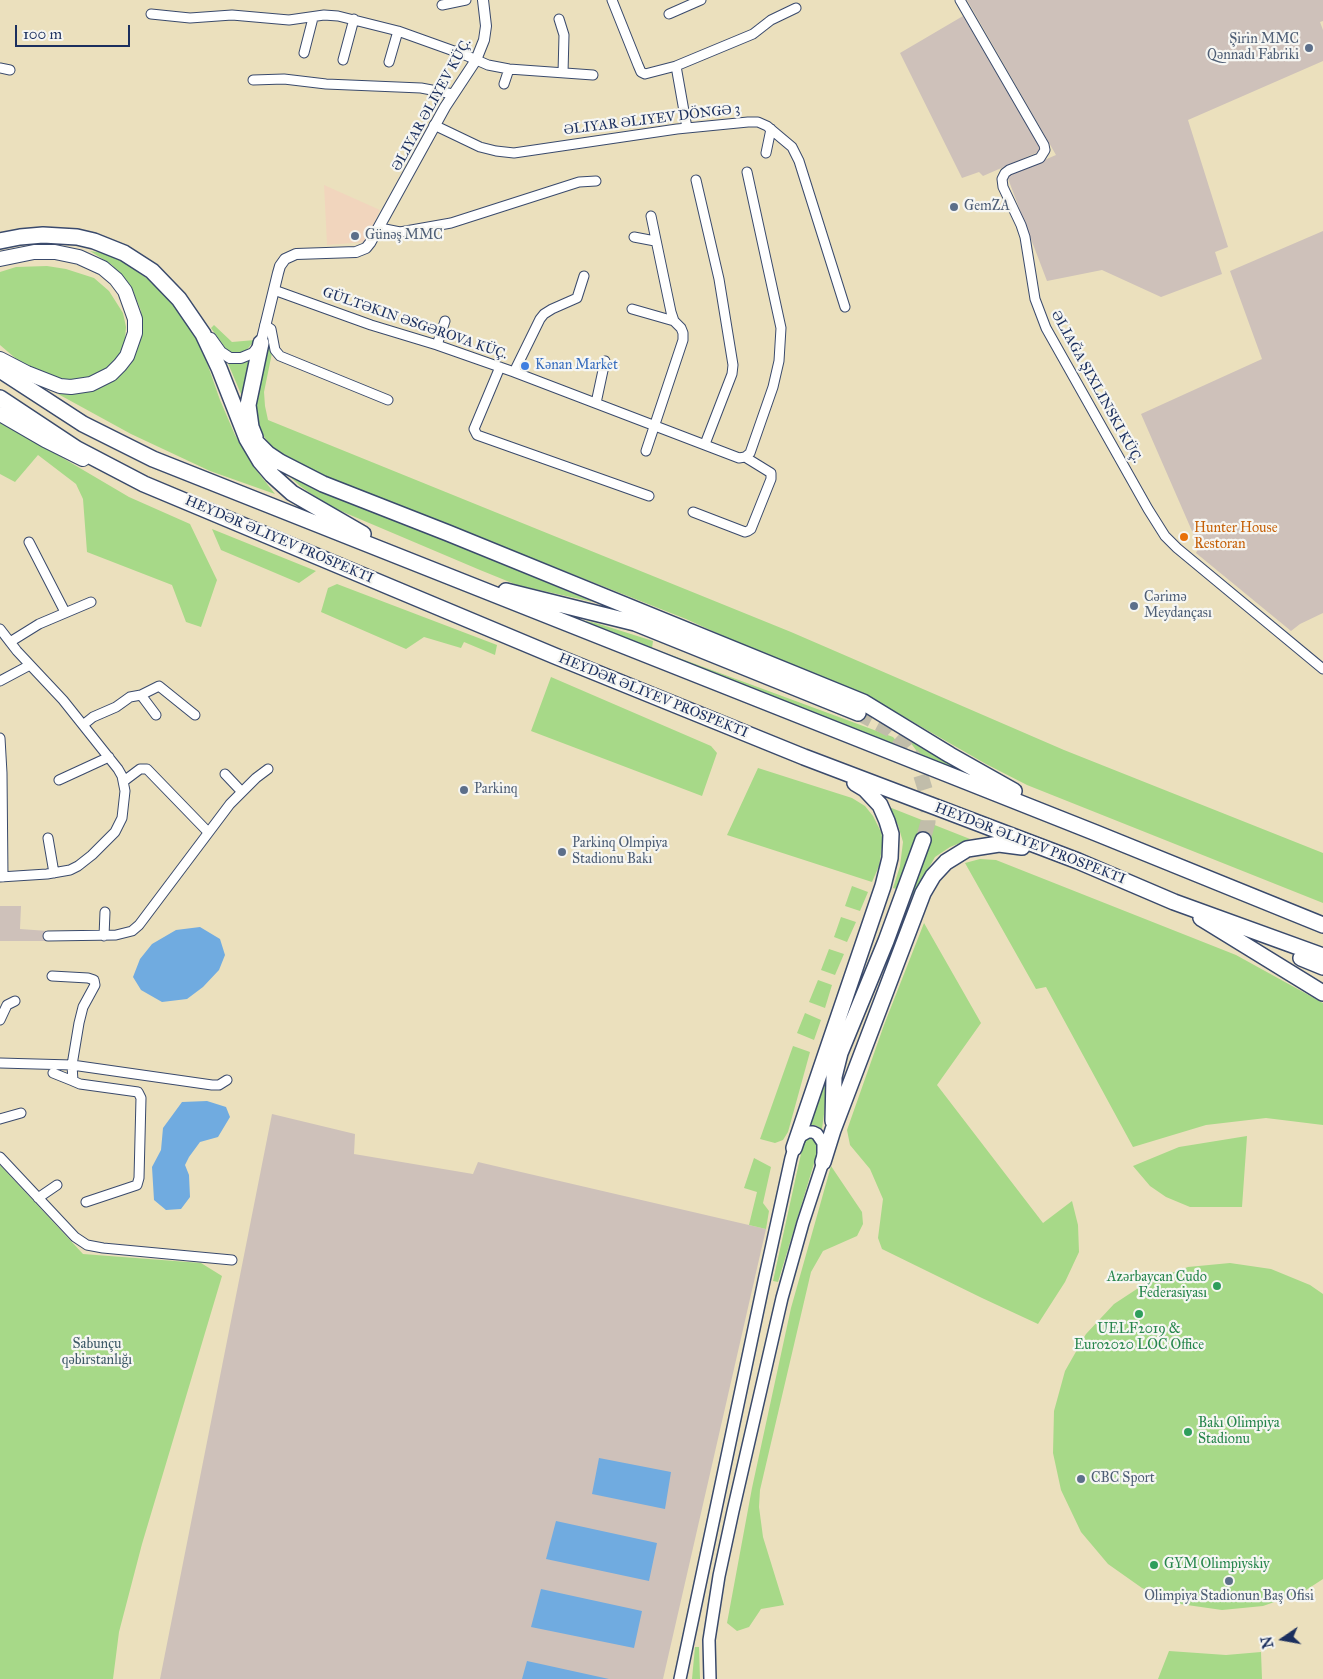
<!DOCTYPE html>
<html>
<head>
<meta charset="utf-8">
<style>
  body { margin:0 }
  #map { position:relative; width:1323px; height:1679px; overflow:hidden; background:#ebe0bd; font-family:"IM FELL Great Primer",serif }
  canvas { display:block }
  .north { position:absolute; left:1258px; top:1614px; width:50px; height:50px; -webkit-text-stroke:4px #f6f6f2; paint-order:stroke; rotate:258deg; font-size:14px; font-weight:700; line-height:20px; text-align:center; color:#1b2f5e }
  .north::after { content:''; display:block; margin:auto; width:18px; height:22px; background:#1b2f5e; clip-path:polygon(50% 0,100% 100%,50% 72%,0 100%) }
  .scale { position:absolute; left:15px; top:25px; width:115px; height:22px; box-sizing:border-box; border:2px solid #1b2f5e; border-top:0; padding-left:6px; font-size:15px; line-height:18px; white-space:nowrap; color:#1b2f5e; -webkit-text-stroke:4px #f6f6f2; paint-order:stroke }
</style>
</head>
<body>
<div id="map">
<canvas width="1323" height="1679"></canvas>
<div class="north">N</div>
<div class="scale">100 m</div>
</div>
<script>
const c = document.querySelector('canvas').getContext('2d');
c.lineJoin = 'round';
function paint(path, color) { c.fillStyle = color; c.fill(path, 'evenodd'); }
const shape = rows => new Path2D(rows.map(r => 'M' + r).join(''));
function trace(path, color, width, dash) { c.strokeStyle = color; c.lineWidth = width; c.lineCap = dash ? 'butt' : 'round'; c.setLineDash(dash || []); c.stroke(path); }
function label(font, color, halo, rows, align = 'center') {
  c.font = font + ' "IM FELL Great Primer",serif'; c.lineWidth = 4.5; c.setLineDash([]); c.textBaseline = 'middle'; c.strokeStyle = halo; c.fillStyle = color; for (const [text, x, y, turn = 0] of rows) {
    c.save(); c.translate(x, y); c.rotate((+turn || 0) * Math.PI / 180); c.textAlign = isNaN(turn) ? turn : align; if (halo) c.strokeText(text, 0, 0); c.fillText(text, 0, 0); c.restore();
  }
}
const built = shape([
  [324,185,380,210,365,242,327,245]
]);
const industrial = shape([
  [967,0,1323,0,1323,21,1320,22,1323,30,1323,61,1188,120,1228,247,1215,252,1222,274,1161,297,1102,270,1047,281,1007,176,1056,155],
  [963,16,1040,148,1038,152,983,176,979,172,962,178,900,53],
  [1323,231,1323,613,1300,624,1291,631,1196,553,1199,547,1141,414,1262,359,1230,271],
  [0,906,21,906,20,929,48,931,48,941,0,941],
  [272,1114,355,1134,354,1154,473,1174,478,1162,766,1229,663,1679,160,1679]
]);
const green = shape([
  [90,251,111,254,128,265,149,280,176,308,199,340,220,400,235,435,253,466,275,494,210,471,131,434,58,394,103,386,126,370,133,361,142,331,141,311,132,288,112,265],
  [47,266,66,269,94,278,109,291,123,313,126,327,125,339,121,355,111,368,93,378,73,381,54,378,21,363,0,345,0,272,16,267],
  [214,325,232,342,255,340,244,353,236,355,228,352,211,328],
  [265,342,272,353,264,392,265,406,268,420,791,632,1064,750,1323,853,1323,903,1027,785,986,764,866,695,754,650,686,619,301,467,287,460,271,446,260,431,256,416,255,394],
  [252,359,244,401,227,361,240,364],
  [0,421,129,497,190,524,217,580,201,627,186,622,172,585,87,552,83,499,76,484,38,455,15,482,0,474],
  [284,471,593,602,517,585,480,570,329,506,300,486],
  [212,529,316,571,299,583,221,550],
  [337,584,497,645,495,655,464,642,461,648,424,637,406,649,321,612,328,588],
  [549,614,596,623,653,641,652,648,893,737,905,751],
  [551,677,711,746,717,753,702,796,531,731],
  [905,735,972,777,921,757],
  [758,768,852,798,865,806,873,816,881,832,883,841,879,866,872,882,727,835],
  [889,807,970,839,950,847,935,857,923,878,915,896,910,894,921,867,930,836,917,836,900,890,893,888,900,866,903,842,898,825],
  [980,859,996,860,1236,955,1323,1003,1323,1125,1266,1118,1206,1125,1133,1147,1046,987,1036,989,965,863],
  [852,886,868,892,860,911,845,906],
  [841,917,856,922,847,942,834,937],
  [924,923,981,1023,937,1085,1043,1223,1072,1201,1078,1225,1079,1252,1065,1282,1038,1324,982,1298,882,1249,878,1238,883,1199,870,1169,850,1145,847,1130,884,1025],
  [829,949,844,954,835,975,821,970],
  [818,980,832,985,825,1008,809,1002],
  [805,1013,821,1020,814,1040,797,1033],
  [793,1046,810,1052,788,1132,783,1140,775,1143,760,1139],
  [831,1062,822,1129,815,1125,806,1125],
  [1247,1136,1242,1207,1190,1207,1166,1197,1150,1186,1133,1166,1179,1147],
  [807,1137,815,1138,819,1147,778,1282,773,1281,804,1140],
  [754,1158,771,1167,763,1203,769,1211,766,1229,749,1225,757,1192,744,1188],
  [0,1165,83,1254,201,1263,222,1276,142,1544,119,1632,113,1679,0,1679],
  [831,1166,862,1212,863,1224,857,1236,823,1251,811,1272,760,1490,759,1507,763,1537,784,1605,761,1609,749,1627,737,1631,727,1623,752,1488,791,1308],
  [1230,1263,1271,1269,1310,1285,1323,1294,1323,1579,1303,1592,1263,1606,1222,1610,1180,1604,1142,1588,1108,1564,1081,1532,1061,1490,1053,1453,1054,1411,1065,1371,1086,1334,1114,1304,1149,1281,1188,1267],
  [695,1647,699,1647,700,1679,692,1679],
  [1169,1651,1226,1655,1261,1652,1262,1679,1158,1679]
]);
const water = shape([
  [200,927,220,939,225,955,219,970,203,987,187,999,162,1002,141,990,133,977,140,959,152,944,176,930],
  [207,1101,226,1107,230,1117,218,1137,200,1142,189,1157,185,1165,189,1175,190,1197,181,1209,166,1210,154,1200,152,1167,161,1150,163,1128,182,1102],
  [599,1458,671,1472,665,1509,592,1494],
  [556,1521,657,1543,649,1581,546,1559],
  [541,1589,642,1611,634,1648,531,1627],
  [527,1661,609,1679,522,1679]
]);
const motorwayTunnel = shape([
  [858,713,889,729,898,737,916,760,926,792,928,806,928,822,923,840]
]);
const minor = shape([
  [612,0,638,65,641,72,645,74,676,66,753,34,771,20,796,8],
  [960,0,1044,145,1045,150,1040,158,1009,170,1005,173,1002,179,1003,187,1021,225,1025,237,1035,299,1046,328,1148,509,1165,536,1177,548,1323,669],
  [442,5,466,0],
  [151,14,190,18,232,15,289,20,324,15,338,16,398,31,465,55,488,65,509,69,593,75],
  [669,14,701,0],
  [559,19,564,35,563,73],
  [304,53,313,18],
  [343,60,354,19],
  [389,62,398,31],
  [676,66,687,128],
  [0,68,10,70],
  [253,80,284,79,326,84,421,88,453,94],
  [504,84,509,69],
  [434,125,480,147,496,151,514,153,677,129,748,122,758,122,767,126,792,147,799,161,845,307],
  [766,153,771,129],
  [696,180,719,279,733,365,732,374,705,444],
  [380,228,400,232,451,223,579,182,596,181],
  [634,237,655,241],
  [274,290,371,325,437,345,514,372,739,458,745,457,771,473,771,479,751,529,748,531,745,532,693,512],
  [632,309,674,321],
  [265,325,271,329,275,350,280,356,388,400],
  [437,345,445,321],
  [500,367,474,429,477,435,649,496],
  [514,372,540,319,544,314,552,309,577,298,584,276],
  [596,403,605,361],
  [646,451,683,340,683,333,681,328,674,321,671,312,651,216],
  [745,457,750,453,773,387,779,361,781,328,747,172],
  [29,542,65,612],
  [0,629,17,651,63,700,118,769,122,776,125,791,122,818,115,832,92,855,78,866,70,870,47,874,0,877],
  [10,642,39,624,91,602],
  [0,681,30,665],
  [141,695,156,715],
  [83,725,93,717,116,707,130,697,141,695,159,686,195,715],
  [0,738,2,773,3,877],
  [225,774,242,792],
  [59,780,109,757],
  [124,781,140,769,147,769,208,832],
  [48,838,54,873],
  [48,936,116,935,132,931,139,925,230,804,256,778,268,769],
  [104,936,105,912],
  [52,976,88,978,94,980,95,985,83,1007,79,1023,72,1065,73,1081,80,1084,138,1092,141,1098,139,1178,137,1185,86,1202],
  [0,1020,7,1005,15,1001],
  [0,1063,72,1065,212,1085,219,1085,227,1080],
  [53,1073,73,1081],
  [0,1119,21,1113],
  [0,1157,75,1237,87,1245,103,1248,232,1260],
  [38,1198,57,1185]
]);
const tertiary = shape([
  [211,338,221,352,230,358,241,358,253,353,261,343,278,273,280,266,285,259,296,254,356,252,366,248,370,243,445,107,476,60,484,40,486,26,483,0]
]);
const secondary = shape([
  [680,1679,764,1281,791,1158,794,1148,801,1136,808,1132,813,1132,817,1134,823,1143,823,1162,803,1223,782,1298,733,1511,719,1576,709,1640,710,1679]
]);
const primary = shape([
  [0,259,34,252,55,252,79,257,103,268,116,279,125,291,135,319,135,333,127,356,120,365,111,374,91,384,71,387,60,386,27,373,0,359],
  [0,414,45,440,83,459]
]);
const motorway = shape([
  [0,241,20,237,43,235,77,237,94,241,124,253,152,271,179,299,203,334,219,368,247,439,260,461,272,475,292,493,363,534],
  [0,370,83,424,153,459,1096,833,1323,925],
  [0,398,77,449,144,484,555,656,804,757,1078,861,1174,902,1323,956],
  [255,437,251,427,248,405,261,343],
  [253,439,268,454,280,462,323,484,448,533,863,702,950,755,1014,791],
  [506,591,635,623,858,713],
  [1201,918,1323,993],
  [1301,958,1323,967],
  [833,1121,834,1077,840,1053,886,941,923,840],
  [794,1148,883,886,890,858,891,834,887,821,880,805,865,789,855,783],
  [823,1162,833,1130,923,893,933,876,946,862,967,849,999,844,1022,847]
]);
const markers = [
  [1309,48,5,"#5c6f8a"],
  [954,207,5,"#5c6f8a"],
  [355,236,5,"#5c6f8a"],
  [525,366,5,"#3f7fe0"],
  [1184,537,5,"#e8710a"],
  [1134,606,5,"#5c6f8a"],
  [464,790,5,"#5c6f8a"],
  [562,852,5,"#5c6f8a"],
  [1217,1286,5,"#2e9e5b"],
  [1139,1314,5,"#2e9e5b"],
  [1188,1432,5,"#2e9e5b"],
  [1081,1479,5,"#5c6f8a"],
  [1154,1565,5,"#2e9e5b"],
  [1229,1581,5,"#5c6f8a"]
];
const serviceNames = [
  ["Şirin MMC",1299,40,"right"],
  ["Qənnadı Fabriki",1299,56,"right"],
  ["GemZA",964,207],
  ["Günəş MMC",365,236],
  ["Cərimə",1144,598],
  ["Meydançası",1144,614],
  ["Parkinq",474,790],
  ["Parkinq Olmpiya",572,844],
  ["Stadionu Bakı",572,860],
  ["CBC Sport",1091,1479],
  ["Olimpiya Stadionun Baş Ofisi",1229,1597,"center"]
];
const streetNames = [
  ["ƏLIYAR ƏLIYEV KÜÇ.",432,105,-61],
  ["ƏLIYAR ƏLIYEV DÖNGƏ 3",652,120,-7],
  ["GÜLTƏKIN ƏSGƏROVA KÜÇ.",415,324,19],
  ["ƏLIAĞA ŞIXLINSKI KÜÇ.",1096,387,61],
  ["HEYDƏR ƏLIYEV PROSPEKTI",279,540,23],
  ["HEYDƏR ƏLIYEV PROSPEKTI",653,696,22],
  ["HEYDƏR ƏLIYEV PROSPEKTI",1030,844,21]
];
const shopNames = [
  ["Kənan Market",535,366]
];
const foodNames = [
  ["Hunter House",1194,529],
  ["Restoran",1194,545]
];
const leisureNames = [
  ["Azərbaycan Cudo",1207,1278,"right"],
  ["Federasiyası",1207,1294,"right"],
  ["UELF2019 &",1139,1330,"center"],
  ["Euro2020 LOC Office",1139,1346,"center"],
  ["Bakı Olimpiya",1198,1424],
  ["Stadionu",1198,1440],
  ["GYM Olimpiyskiy",1164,1565]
];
const parkNames = [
  ["Sabunçu",97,1345],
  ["qəbirstanlığı",97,1361]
];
paint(built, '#f1d5bd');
paint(industrial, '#cec1ba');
paint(green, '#a7d988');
paint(water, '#70abe0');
trace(motorwayTunnel, '#c1bdaa', 15, [15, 8]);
trace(minor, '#3a4a6c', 11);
trace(tertiary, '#3a4a6c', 12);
trace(secondary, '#3a4a6c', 14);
trace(primary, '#3a4a6c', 16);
trace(motorway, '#3a4a6c', 18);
trace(minor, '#fff', 9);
trace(tertiary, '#fff', 10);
trace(secondary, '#fff', 11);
trace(primary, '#fff', 14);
trace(motorway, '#fff', 15);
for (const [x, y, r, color] of markers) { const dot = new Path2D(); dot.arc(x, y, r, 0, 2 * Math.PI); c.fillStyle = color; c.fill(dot); trace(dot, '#f6f6f2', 2); }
label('14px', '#4e5e75', '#f6f6f2', serviceNames, 'left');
label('14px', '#1b2f5e', '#f6f6f2', streetNames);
label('14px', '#366cbe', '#f6f6f2', shopNames, 'left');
label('14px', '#c56008', '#f6f6f2', foodNames, 'left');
label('14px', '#27864d', '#f6f6f2', leisureNames, 'left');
label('14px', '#3e5a68', '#f6f6f2', parkNames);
</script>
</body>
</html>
